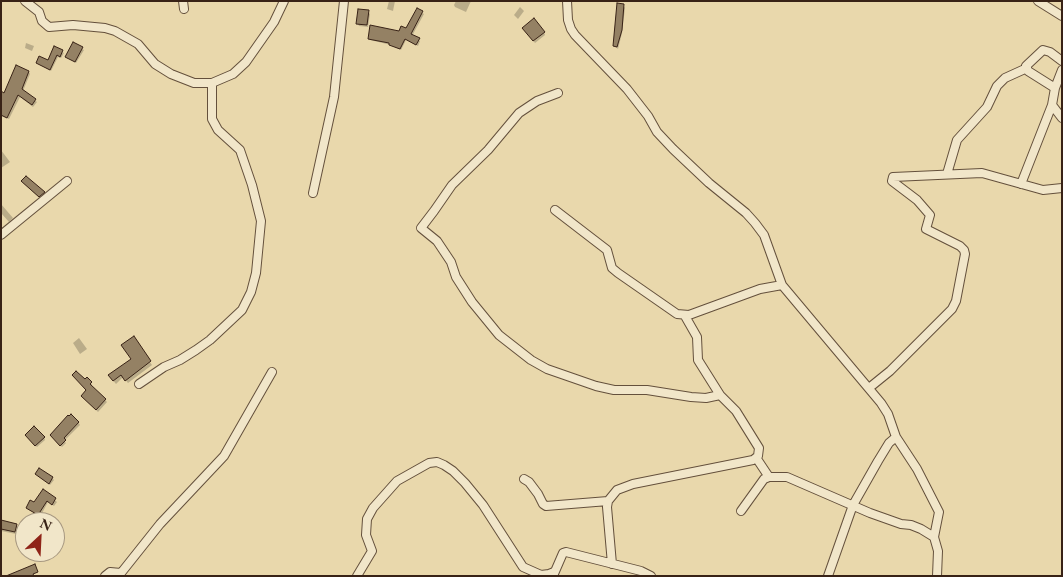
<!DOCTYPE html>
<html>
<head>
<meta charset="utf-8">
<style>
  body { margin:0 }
  #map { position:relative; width:1063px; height:577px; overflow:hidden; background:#e9d8ac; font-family:"EB Garamond",serif }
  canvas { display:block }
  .frame { position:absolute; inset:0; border:2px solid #382216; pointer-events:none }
  .north { position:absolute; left:15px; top:512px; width:50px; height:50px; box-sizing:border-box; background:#f1e6c9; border:1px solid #a79881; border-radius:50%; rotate:25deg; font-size:14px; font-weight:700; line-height:20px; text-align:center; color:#382216 }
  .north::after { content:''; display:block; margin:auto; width:18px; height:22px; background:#8f2418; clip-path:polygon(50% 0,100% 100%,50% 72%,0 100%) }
</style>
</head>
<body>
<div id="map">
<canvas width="1063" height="577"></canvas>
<div class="frame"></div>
<div class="north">N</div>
</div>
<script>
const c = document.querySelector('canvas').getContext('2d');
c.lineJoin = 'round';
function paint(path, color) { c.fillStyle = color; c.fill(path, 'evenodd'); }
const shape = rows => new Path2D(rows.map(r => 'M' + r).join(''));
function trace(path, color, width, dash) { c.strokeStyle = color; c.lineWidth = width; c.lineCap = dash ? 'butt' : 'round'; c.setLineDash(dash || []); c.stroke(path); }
const shadow = shape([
  [389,1,395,1,393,11,387,9],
  [456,1,471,1,466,12,455,7,454,5],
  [623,5,625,8,622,33,618,49,615,46],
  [520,7,524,11,518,19,514,15],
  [417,10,424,14,412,36,420,41,418,46,406,40,401,50,391,45,370,40,369,38,399,33,406,30],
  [368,12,370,14,368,27,359,26,358,24],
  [525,30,544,32,545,35,535,43],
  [26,43,34,46,32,51,25,48],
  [73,44,84,50,76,63,67,57],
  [54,48,64,53,61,58,58,57,51,71,37,63,48,62],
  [29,72,30,74,23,91,37,102,33,107,20,97,9,119,1,116,1,92,5,95],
  [1,150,10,162,1,168],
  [22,182,44,193,45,195,41,199],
  [1,204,13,218,9,222,1,213],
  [79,338,87,349,80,354,73,343],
  [133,338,152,365,128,383,123,377,116,384,111,378,132,360],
  [85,381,91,383,92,385,91,386,107,402,98,412,82,396,87,391],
  [78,422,80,425,64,441,66,443,62,447,51,436],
  [44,437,45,440,37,447,28,438],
  [36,474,52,478,54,480,50,485],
  [43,490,57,502,54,506,48,502,40,517,27,508,34,503],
  [1,521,17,525,18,527,16,534,1,531]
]);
const building = shape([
  [617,3,624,4,622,30,617,47,613,46,617,3],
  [417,8,423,11,411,34,420,38,416,45,405,39,400,49,389,45,389,43,368,39,370,25,399,31,401,26,406,28,417,8],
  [358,9,369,10,367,25,356,24,358,9],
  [534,18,545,32,533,41,522,28,534,18],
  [73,42,83,47,75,62,65,57,73,42],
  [54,46,63,50,60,57,57,55,50,70,36,63,39,56,48,60,54,46],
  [16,65,29,71,22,89,36,99,32,105,18,95,7,118,1,115,1,91,4,93,16,65],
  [26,176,45,192,39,197,21,181,26,176],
  [134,336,151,361,125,381,121,375,113,381,108,375,131,359,121,345,134,336],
  [76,371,85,379,87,377,92,382,90,384,106,399,96,410,81,396,86,390,72,375,76,371],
  [71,414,79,422,64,438,66,440,60,446,50,435,68,415,69,416,71,414],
  [34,426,45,437,35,446,25,435,34,426],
  [39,468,53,477,49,484,35,474,39,468],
  [43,489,56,498,52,505,47,501,38,515,26,508,30,500,34,502,43,489],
  [1,520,17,524,15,532,1,529,1,520],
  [35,564,38,572,33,574,34,576,6,576,35,564]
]);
const street = shape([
  [25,1,39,12,42,21,49,27,73,25,105,28,115,31,138,44,155,64,171,74,194,83,212,83,212,119,218,130,240,150,252,185,261,221,256,273,251,292,242,310,210,340,196,350,180,360,164,367,139,384],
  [183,1,184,9],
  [567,1,568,20,571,29,575,35,627,89,648,116,657,132,673,149,709,183,746,213,755,223,764,235,782,285,881,403,888,414,896,437,917,469,939,512,934,537],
  [1038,1,1062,16],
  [1062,70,1055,88,1052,105,1062,118],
  [212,83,233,74,246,62,274,22,284,1],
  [1055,88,1028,71,1026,66,1043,50,1050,52,1062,61],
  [558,93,537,101,519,113,488,150,452,185,434,211,421,228,437,241,451,262,456,277,472,302,499,335,531,360,547,369,596,386,614,390,647,390,691,397,706,398,720,395,736,411,759,448,758,456,753,460,633,484,617,490,608,501,607,507,612,564],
  [947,174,957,140,987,107,997,86,1005,78,1027,68],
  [1021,184,1052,105],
  [313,193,334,97,344,1],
  [555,210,607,250,612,268,618,273,677,314,689,315,760,289,782,285],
  [1,235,67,181],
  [685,316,697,337,698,360,720,395],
  [869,388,890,371,952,309,956,301,965,254,964,250,960,246,926,229,930,215,917,200,892,181,893,177,982,173,1043,190,1062,188],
  [757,459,769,477],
  [524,479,529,482,538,494,543,504,546,506,608,501],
  [741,511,764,479,769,477,787,477,870,513,901,524,911,525,921,529,934,537,938,551,937,576],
  [105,576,110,572,121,573,160,524,224,456,272,372],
  [357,576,372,551,366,535,367,519,373,508,397,481,429,463,437,462,444,465,453,471,465,483,483,505,523,567,541,575,549,574,554,572],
  [553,576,563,553,566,552,641,571,651,576],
  [828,576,853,505,878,461,889,443,896,437]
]);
paint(shadow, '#0003');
paint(building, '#948164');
trace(building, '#382216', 1);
trace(street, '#64503c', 10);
trace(street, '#f1e6c9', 8);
</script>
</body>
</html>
